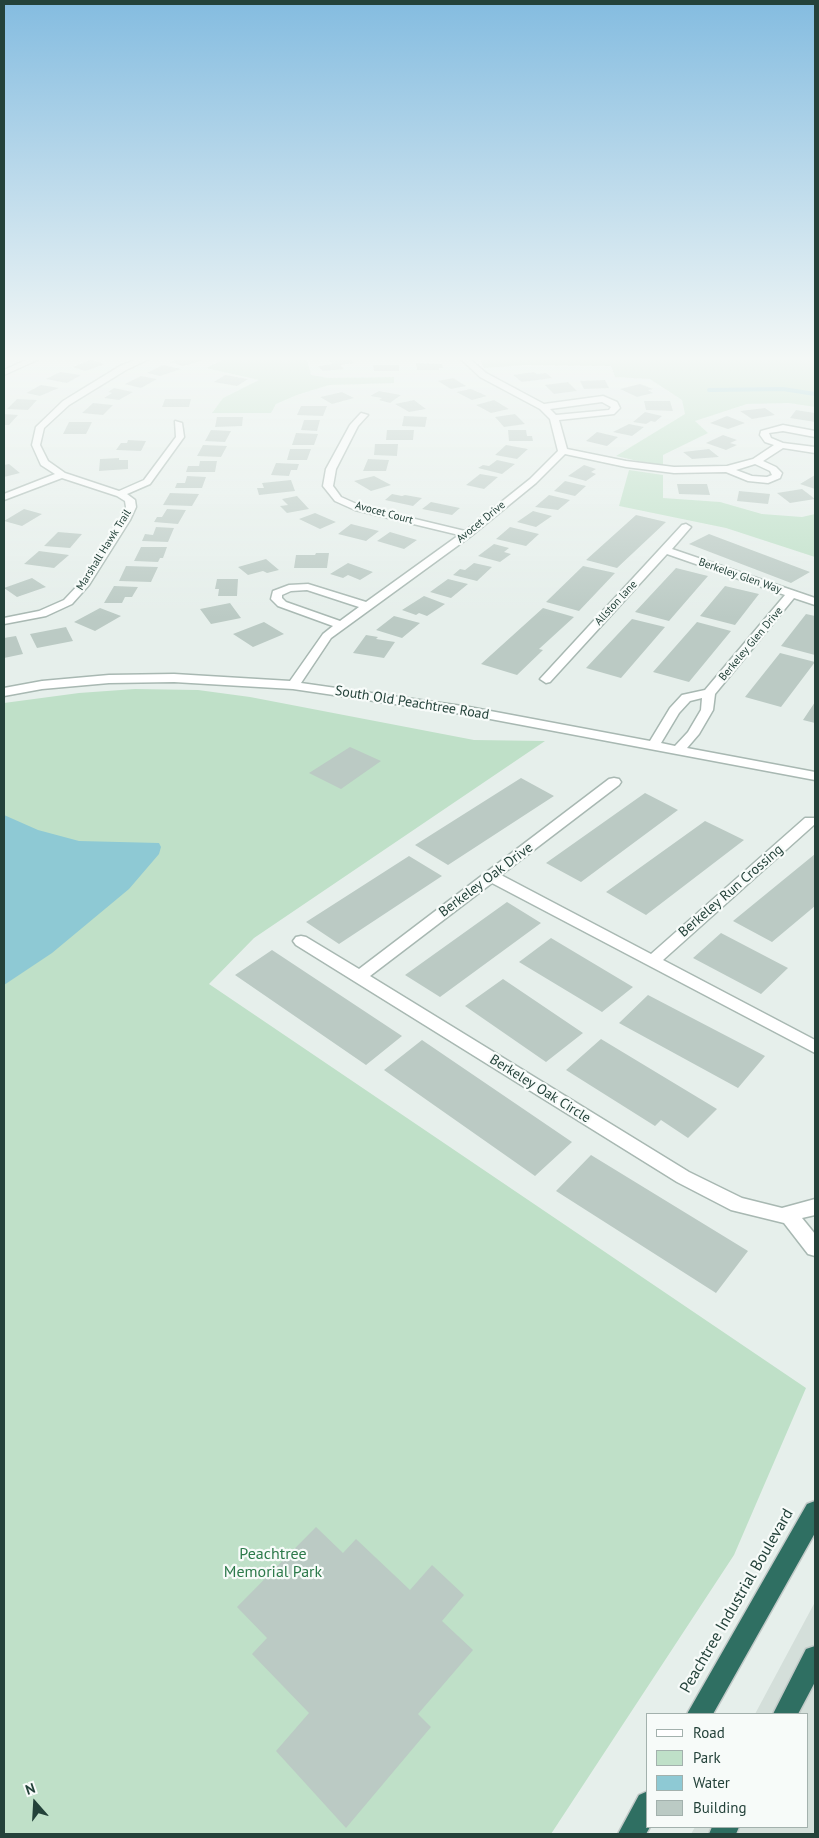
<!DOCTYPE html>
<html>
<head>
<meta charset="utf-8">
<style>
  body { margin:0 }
  #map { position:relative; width:819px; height:1838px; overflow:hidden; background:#e6efeb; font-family:"PT Sans",sans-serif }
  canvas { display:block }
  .frame { position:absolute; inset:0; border:5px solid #24423a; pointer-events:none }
  .legend { position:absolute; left:646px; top:1713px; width:162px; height:115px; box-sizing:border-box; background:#f7fbf9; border:1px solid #a3b1ad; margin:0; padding:6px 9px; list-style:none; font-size:15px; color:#24423a }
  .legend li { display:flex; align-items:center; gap:10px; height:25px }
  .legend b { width:25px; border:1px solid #a3b1ad }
  .north { position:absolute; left:10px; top:1778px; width:50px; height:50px; -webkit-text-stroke:4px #f7fbf9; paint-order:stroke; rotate:341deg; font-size:14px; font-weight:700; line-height:20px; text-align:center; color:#24423a }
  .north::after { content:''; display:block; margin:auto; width:18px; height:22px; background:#24423a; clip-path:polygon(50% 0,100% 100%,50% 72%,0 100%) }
</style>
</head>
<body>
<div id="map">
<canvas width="819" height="1838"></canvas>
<div class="frame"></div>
<ul class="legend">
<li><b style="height:6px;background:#fff"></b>Road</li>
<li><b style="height:14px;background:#bfe0c8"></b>Park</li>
<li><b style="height:14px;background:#8ec9d4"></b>Water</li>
<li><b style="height:14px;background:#bbcac4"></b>Building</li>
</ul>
<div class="north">N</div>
</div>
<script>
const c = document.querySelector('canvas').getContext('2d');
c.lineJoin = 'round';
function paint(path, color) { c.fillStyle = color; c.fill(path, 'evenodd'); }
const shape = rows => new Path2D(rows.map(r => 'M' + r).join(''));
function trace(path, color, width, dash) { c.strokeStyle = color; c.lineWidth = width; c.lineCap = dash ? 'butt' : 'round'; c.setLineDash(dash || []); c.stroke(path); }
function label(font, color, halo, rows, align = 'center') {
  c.font = font + ' "PT Sans",sans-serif'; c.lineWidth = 4.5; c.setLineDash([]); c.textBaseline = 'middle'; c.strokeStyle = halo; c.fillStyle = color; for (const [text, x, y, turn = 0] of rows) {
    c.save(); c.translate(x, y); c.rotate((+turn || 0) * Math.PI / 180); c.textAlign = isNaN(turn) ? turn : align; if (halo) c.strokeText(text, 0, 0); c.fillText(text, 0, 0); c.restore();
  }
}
const built = shape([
  [815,1602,815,1834,691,1834,695,1827,808,1827,808,1714,755,1714]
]);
const green = shape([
  [223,360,307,360,311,375,329,378,394,377,394,383,329,385,297,395,276,404,271,413,212,413,223,398,259,380,206,368],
  [480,360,815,360,815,407,789,403,747,404,695,421,708,433,663,455,663,465,642,462,616,456,685,414,682,400,650,379,615,377,611,366,525,365,484,368],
  [629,470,663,475,663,498,720,502,762,514,802,517,815,514,815,557,726,528,619,506],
  [135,689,198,690,250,697,474,740,545,741,254,938,209,984,806,1388,734,1555,551,1834,4,1834,4,703,79,693]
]);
const water = shape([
  [4,815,38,830,79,841,159,843,161,847,159,854,129,889,52,953,4,985]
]);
const stream = shape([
  [709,390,783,389,815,394]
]);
const building = shape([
  [90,360,105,364,85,371,73,367],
  [174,360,201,360,201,361,183,366,170,362],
  [329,360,351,360,354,363,340,365,344,369,323,371,318,366,333,364],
  [416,363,442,364,443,368,439,368,439,370,417,370],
  [163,365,181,369,160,376,147,373],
  [373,365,399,365,399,371,374,371],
  [60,372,81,375,67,383,46,379],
  [534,372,537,374,546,373,552,378,522,382,513,375],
  [225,375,248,379,237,386,214,382],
  [141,376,157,379,141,388,125,384],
  [453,378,466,386,451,389,438,381],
  [605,380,609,388,584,389,580,381],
  [568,382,577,391,554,394,545,385],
  [640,384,653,389,648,390,653,393,637,397,620,389],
  [41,385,59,388,40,396,26,393],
  [114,388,133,392,119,400,104,398,112,393,108,392],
  [471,389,487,396,472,400,456,392],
  [379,391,401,395,390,403,379,400,382,398,370,396],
  [342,392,354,398,332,404,320,397],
  [17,399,37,400,28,410,7,409],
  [165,399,191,399,189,407,162,407],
  [414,400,426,409,409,412,395,404],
  [494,400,509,409,491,413,476,405],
  [644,401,670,401,673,411,646,410],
  [93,403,113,405,103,415,82,413],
  [301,406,327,406,323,416,297,415],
  [765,408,775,415,752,419,740,411],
  [796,410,815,413,815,422,790,418],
  [645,412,662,416,655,422,651,421,646,424,633,422],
  [4,414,18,415,9,425,4,425],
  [515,414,525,424,504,427,495,417],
  [404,416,427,417,425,427,402,426],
  [727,416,745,423,728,429,710,423],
  [217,417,243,417,242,426,215,427],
  [304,420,320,420,317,431,301,430],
  [69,422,92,422,86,434,63,434],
  [629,424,644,427,632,436,613,432],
  [211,430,231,431,225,442,205,441],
  [387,430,414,430,413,440,386,440],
  [508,430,526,430,527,436,532,436,533,441,509,441],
  [597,432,618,437,607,446,586,441],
  [296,433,318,434,314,445,292,445],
  [723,435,737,440,730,443,737,445,726,450,706,443],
  [128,440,146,441,141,451,116,450,121,443,127,443],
  [375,444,398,444,397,456,374,455],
  [203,445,227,446,221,457,197,456],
  [506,445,528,449,517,459,495,455],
  [290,449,311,449,307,460,287,460],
  [709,449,719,457,692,459,683,452],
  [119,458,119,460,128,460,128,469,99,471,100,459],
  [368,459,389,460,386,471,363,471],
  [497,460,515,464,502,474,478,468,483,465,489,466],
  [200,461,217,461,215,472,186,472,188,466,199,466],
  [276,463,299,464,297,470,291,470,289,476,271,475],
  [9,464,20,473,4,477,4,465],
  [584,465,596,469,591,472,596,474,586,481,568,476],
  [480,474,498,477,484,489,466,485],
  [815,475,815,489,800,484],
  [187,476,206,477,202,488,175,488,177,483,185,483],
  [374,476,391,485,371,491,354,481],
  [291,480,295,491,259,495,257,488,264,488,262,483],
  [565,481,586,486,575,496,554,491],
  [677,484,707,484,710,495,679,494],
  [802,489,815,499,790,503,777,493],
  [739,491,770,494,768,504,737,501],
  [170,493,199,494,192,506,163,505],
  [392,494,402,496,405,495,422,498,413,506,385,500],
  [549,495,570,500,558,510,535,507],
  [297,496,309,509,287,513,280,506,288,505,282,499],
  [431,502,460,508,452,515,422,509],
  [24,509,42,514,22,526,4,521],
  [167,509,186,510,178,524,154,522,157,517,162,517],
  [533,511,552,516,536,527,517,522],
  [315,513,336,522,320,529,299,519],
  [636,515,666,522,617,568,586,560],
  [351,524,379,531,366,541,338,534],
  [156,527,174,528,168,542,142,541,145,534,153,535],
  [510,527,539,534,526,546,496,539],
  [58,532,82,534,70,548,44,546],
  [390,532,417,540,404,549,377,541],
  [709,534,810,572,791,583,689,544],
  [494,544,509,548,504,552,511,554,500,562,478,556],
  [141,547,167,547,163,558,160,558,158,562,134,561],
  [39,551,69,555,54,568,24,564],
  [316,553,329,553,327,568,294,568,296,555,315,555],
  [266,559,279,570,267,573,263,571,248,575,238,567],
  [348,563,373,572,360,580,348,575,343,578,330,574],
  [474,563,492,567,477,581,453,575,460,569,465,570],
  [126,566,158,567,151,582,119,581],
  [583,566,615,573,579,611,546,602],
  [676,568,708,576,669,621,635,612],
  [32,578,46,587,17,597,4,588],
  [217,579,238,579,237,596,218,596,219,589,215,589],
  [448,579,468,584,451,598,430,592],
  [114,586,138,587,132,597,125,597,122,603,104,603],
  [725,586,759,594,735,625,700,616],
  [424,596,445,604,427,616,419,613,416,615,402,610],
  [230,603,241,618,211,624,200,609],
  [100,608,121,616,95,631,74,622],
  [543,608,574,617,539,649,543,650,517,675,481,664],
  [806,614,815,616,815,655,781,646],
  [394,616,420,623,402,638,376,630],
  [632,619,665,627,621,678,586,668],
  [264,622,284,634,253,647,233,634],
  [697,622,731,631,689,682,653,672],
  [66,627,73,641,37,648,30,634],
  [366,635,378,637,376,639,395,642,384,658,353,653],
  [16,636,23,654,4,658,4,638],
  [780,653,815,662,781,707,745,697],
  [815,702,815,723,803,720],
  [350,747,381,761,341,789,309,773],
  [521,778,554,796,448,865,415,845],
  [645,793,678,810,581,882,546,863],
  [705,821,744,840,646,915,606,892],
  [815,854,815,906,772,942,733,921],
  [409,856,442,876,339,944,306,922],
  [507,902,541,923,440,997,405,975],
  [721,933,788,968,761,994,693,958],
  [551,938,633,987,602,1012,519,962],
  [272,950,402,1036,366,1065,235,975],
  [503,979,583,1033,546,1062,465,1006],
  [648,995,765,1056,738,1088,619,1023],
  [601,1039,717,1109,688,1138,661,1120,655,1126,566,1070],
  [422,1040,572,1142,535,1176,384,1070],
  [591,1155,748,1251,716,1293,556,1191],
  [316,1527,343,1553,356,1539,410,1590,432,1565,464,1595,442,1621,473,1650,418,1714,431,1727,346,1828,276,1751,309,1713,252,1654,267,1638,237,1607]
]);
const minor = shape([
  [26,360,37,360,4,375,4,370,26,360],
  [135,360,147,360,126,370,69,405,44,428,40,445,48,461,65,473,119,491,144,480,176,437,175,421,182,423,184,437,150,484,127,494,135,500,136,507,130,520,89,585,72,604,46,616,4,624,4,618,39,611,64,600,80,583,120,520,126,507,125,501,117,496,62,478,4,500,4,494,55,474,41,465,32,445,36,427,63,401,120,366,135,360],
  [462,360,471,360,486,373,544,404,603,396,617,402,620,408,614,414,559,420,567,449,626,461,674,467,727,466,753,459,774,445,765,442,760,435,761,431,783,425,815,431,815,437,783,431,769,433,771,438,783,443,815,447,815,453,783,448,763,461,776,467,782,473,780,478,768,483,748,481,726,472,674,473,626,467,565,454,536,483,471,536,331,638,301,683,469,707,650,741,670,708,682,695,705,690,785,595,667,554,550,682,546,683,540,679,682,525,686,524,691,527,672,549,815,598,815,605,794,598,715,694,713,710,699,734,687,748,815,772,815,780,469,715,293,689,174,682,109,683,42,689,4,696,4,688,42,681,109,675,174,674,290,681,323,634,333,626,278,606,271,599,273,591,289,585,308,584,366,602,459,535,355,510,335,501,323,486,326,469,350,425,361,413,368,415,358,426,336,469,333,486,341,497,361,506,465,531,530,479,558,451,550,419,540,409,480,377,462,360],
  [602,402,611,407,609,410,556,415,550,409,602,402],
  [755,464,770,471,772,475,767,477,752,476,736,470,755,464],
  [307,590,359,607,340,621,286,602,282,598,282,595,291,591,307,590],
  [702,698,701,710,688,732,675,746,661,743,679,713,690,701,702,698],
  [614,778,619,779,621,782,619,785,501,875,651,954,805,818,815,818,815,824,663,960,815,1040,815,1053,492,883,370,976,689,1172,742,1198,782,1208,815,1199,815,1215,802,1218,815,1234,815,1256,808,1254,784,1223,731,1210,677,1182,296,945,293,941,296,937,301,936,306,937,359,969,609,779,614,778]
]);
const highway = shape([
  [815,1501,815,1533,713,1714,687,1714,807,1504,815,1501],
  [815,1646,815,1682,798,1714,773,1714,806,1649,815,1646],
  [648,1791,648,1827,650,1827,646,1834,618,1834,639,1795,648,1791],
  [712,1827,739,1827,736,1834,709,1834,712,1827]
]);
const farStreetnames = [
  ["Avocet Court",384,513,15],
  ["Avocet Drive",481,522,-39],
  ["Marshall Hawk Trail",104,550,-58],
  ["Berkeley Glen Way",740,576,19],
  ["Allston lane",616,603,-47],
  ["Berkeley Glen Drive",751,644,-50]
];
const streetNames = [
  ["South Old Peachtree Road",412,703,9],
  ["Berkeley Oak Drive",486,880,-37],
  ["Berkeley Run Crossing",731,891,-41],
  ["Berkeley Oak Circle",540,1089,32]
];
const nearParknames = [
  ["Peachtree",273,1554],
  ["Memorial Park",273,1572]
];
const nearStreetnames = [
  ["Peachtree Industrial Boulevard",737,1601,-60]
];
paint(built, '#d4dfda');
paint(green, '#bfe0c8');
paint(water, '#8ec9d4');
trace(stream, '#8ec9d4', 4);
paint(building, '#bbcac4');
trace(minor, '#a8b8b2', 3);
trace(highway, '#c2cac8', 3);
paint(minor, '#fff');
paint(highway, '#2f6f62');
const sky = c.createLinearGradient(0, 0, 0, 618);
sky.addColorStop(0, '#84bce0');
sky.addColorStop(0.58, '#f4f8f6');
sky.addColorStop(1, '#f4f8f600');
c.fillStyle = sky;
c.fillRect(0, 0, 819, 618);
label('11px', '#24423a', '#f7fbf9', farStreetnames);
label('14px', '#24423a', '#f7fbf9', streetNames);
label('16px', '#2d7a4b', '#f7fbf9', nearParknames);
label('16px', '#24423a', '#f7fbf9', nearStreetnames);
</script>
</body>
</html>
